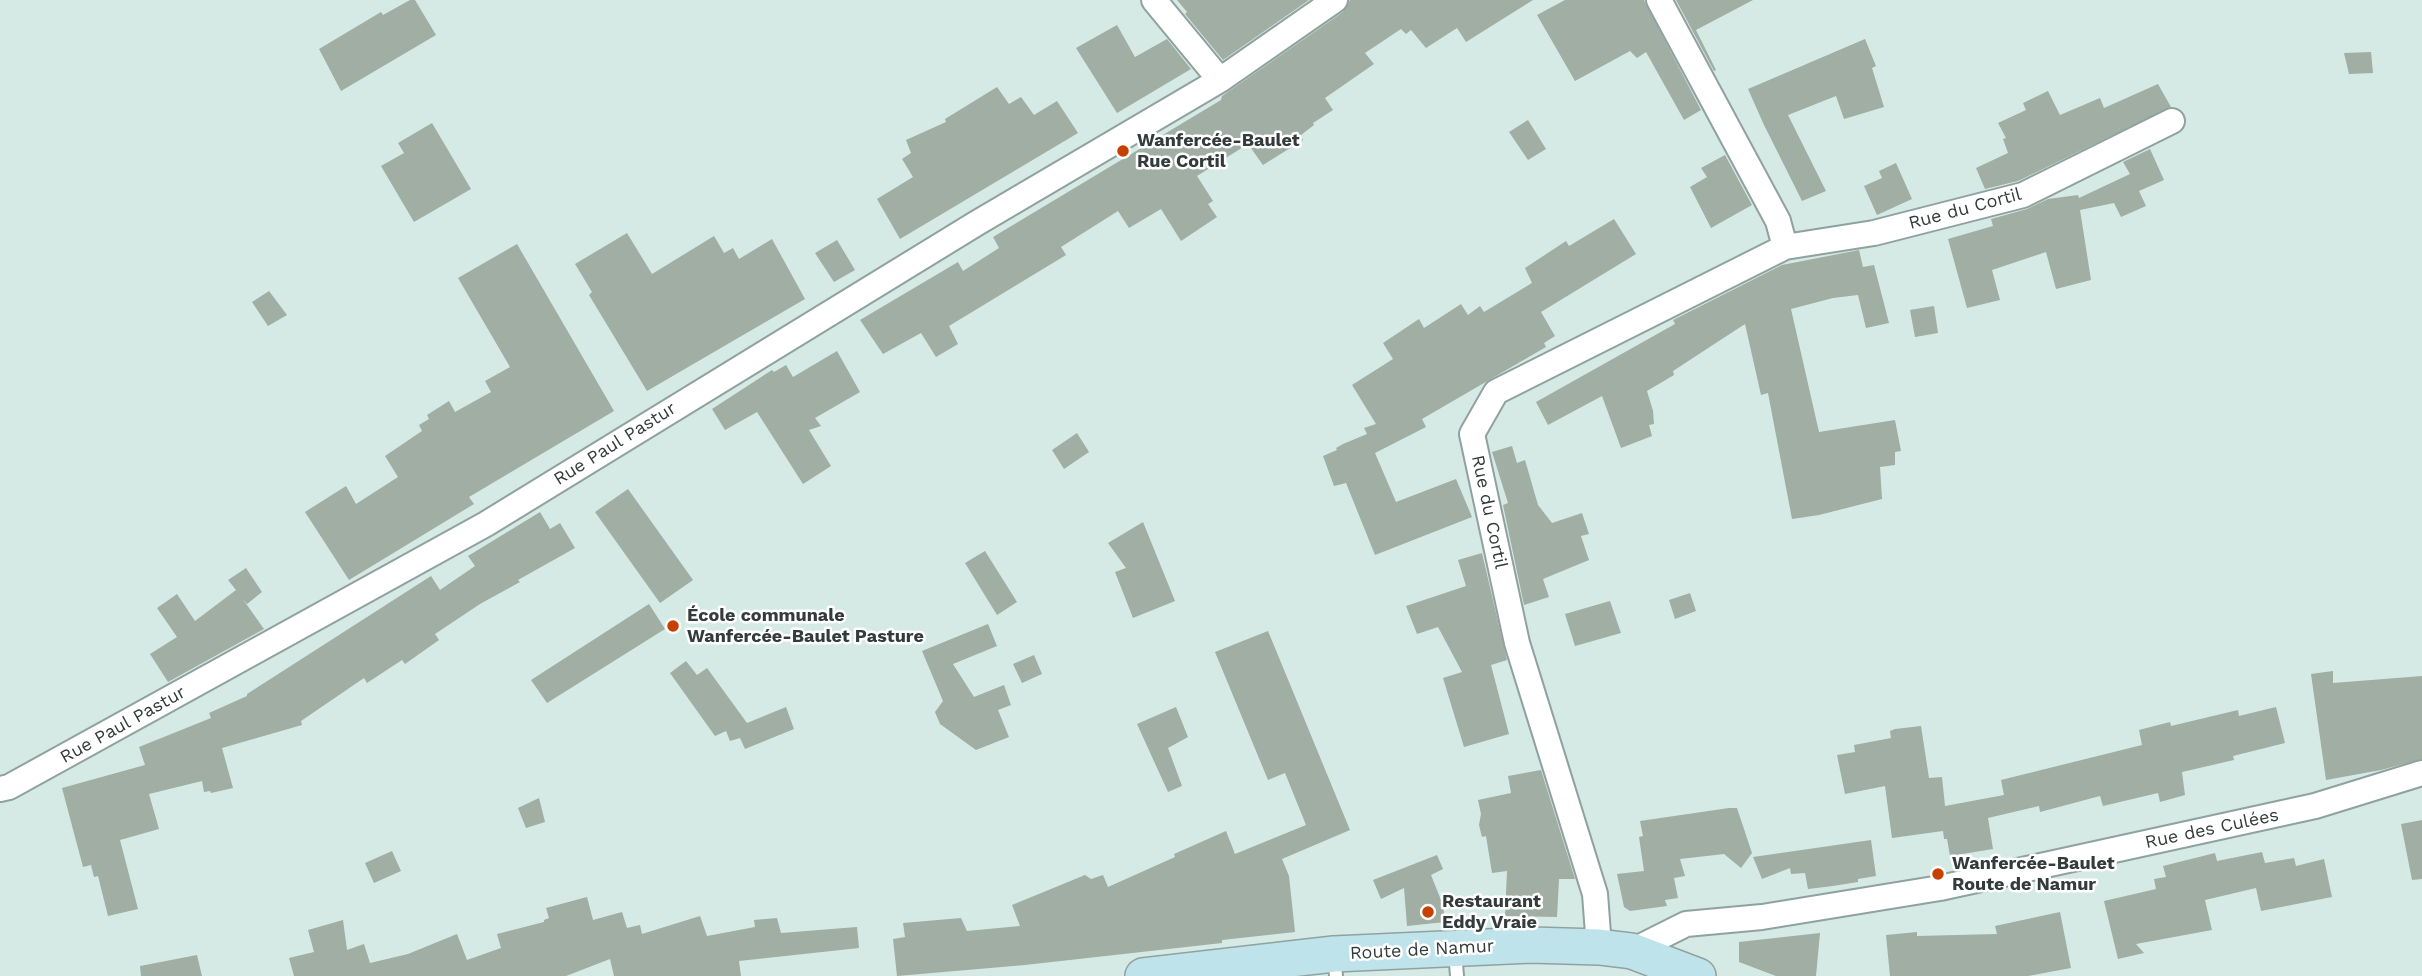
<!DOCTYPE html>
<html>
<head>
<meta charset="utf-8">
<style>
  body { margin:0 }
  canvas { display:block; background:#d5e9e5 }
</style>
</head>
<body>
<canvas width="2422" height="976"></canvas>
<script>
const c = document.querySelector('canvas').getContext('2d');
c.lineJoin = 'round';
function paint(path, color) { c.fillStyle = color; c.fill(path, 'evenodd'); }
const shape = rows => new Path2D(rows.map(r => 'M' + r).join(''));
function trace(path, color, width, dash) { c.strokeStyle = color; c.lineWidth = width; c.lineCap = dash ? 'butt' : 'round'; c.setLineDash(dash || []); c.stroke(path); }
function label(font, color, halo, rows, align = 'center') {
  c.font = font + ' "Work Sans",sans-serif'; c.lineWidth = 5; c.setLineDash([]); c.textBaseline = 'middle'; c.strokeStyle = halo; c.fillStyle = color; for (const [text, x, y, turn = 0] of rows) {
    c.save(); c.translate(x, y); c.rotate((+turn || 0) * Math.PI / 180); c.textAlign = isNaN(turn) ? turn : align; if (halo) c.strokeText(text, 0, 0); c.fillText(text, 0, 0); c.restore();
  }
}
const building = shape([
  [410,0,415,0,436,35,341,91,319,49,381,12,383,15],
  [1177,0,1309,0,1223,60,1185,14,1187,12],
  [1350,0,1533,0,1466,42,1457,28,1426,48,1411,30,1406,34,1401,29,1365,53,1374,64,1325,98,1333,110,1313,123,1314,125,1301,135,1303,140,1263,165,1248,144,1197,176,1213,201,1208,204,1217,217,1181,241,1161,209,1129,228,1118,211,1061,247,1066,255,949,326,958,344,936,357,921,333,883,354,860,320,958,262,963,271,999,248,993,237,1221,100,1222,96,1343,12],
  [1565,0,1644,0,1701,110,1684,120,1646,52,1637,58,1630,51,1575,81,1537,15],
  [1676,0,1753,0,1696,30,1716,70,1714,71],
  [1117,25,1135,57,1167,39,1191,69,1117,113,1076,48],
  [1865,39,1876,66,1872,68,1884,107,1844,119,1836,96,1788,115,1826,191,1802,201,1764,125,1748,89],
  [2371,52,2373,73,2349,74,2344,53],
  [2158,84,2171,107,2018,181,1985,189,1976,168,2008,153,2003,139,2006,138,1998,123,2026,110,2023,103,2048,91,2060,115,2100,98,2104,108],
  [997,87,1009,104,1021,97,1034,115,1057,101,1078,133,900,239,877,199,913,177,902,159,911,153,906,140,946,122,945,119],
  [1528,120,1546,149,1528,160,1509,132],
  [432,123,471,189,414,222,381,166,404,153,398,143],
  [2150,149,2164,180,2139,191,2146,206,2121,217,2114,203,2080,210,2091,280,2056,289,2046,252,1992,270,2000,300,1967,308,1948,239,1993,226,1991,219,2027,209,2048,199,2078,195,2079,198,2130,174,2123,162],
  [1725,155,1752,205,1711,228,1690,187,1707,177,1701,168],
  [1896,163,1912,199,1877,215,1864,186,1882,178,1879,171],
  [1614,219,1636,254,1541,312,1555,336,1544,343,1546,347,1422,419,1426,427,1375,453,1396,502,1456,479,1472,517,1375,555,1346,483,1334,486,1323,456,1337,450,1336,448,1343,444,1367,434,1364,428,1376,424,1352,385,1393,359,1383,343,1419,319,1424,328,1461,304,1468,315,1480,306,1484,312,1532,283,1525,268,1566,241,1569,246],
  [627,233,652,274,714,236,724,253,733,248,739,259,772,239,805,299,647,391,589,295,592,292,575,264],
  [837,240,855,270,834,282,815,253],
  [517,244,614,411,469,497,474,504,349,580,305,512,346,486,356,504,398,477,385,456,422,431,419,425,429,419,427,415,449,401,455,412,491,392,485,381,510,367,458,278],
  [1859,250,1863,267,1874,265,1889,323,1866,328,1858,295,1833,298,1791,309,1819,432,1895,420,1901,451,1895,452,1895,465,1880,467,1882,499,1819,515,1792,519,1768,393,1761,395,1745,324,1673,371,1674,375,1647,391,1653,411,1654,424,1649,425,1652,436,1621,448,1602,396,1548,425,1536,402,1675,324,1673,320,1782,265],
  [269,291,287,315,268,326,252,302],
  [1934,306,1938,333,1915,337,1910,310],
  [837,351,860,392,815,418,821,426,809,430,831,466,803,484,757,412,725,430,712,409,772,370,774,372,786,365,793,377],
  [1077,433,1089,452,1064,469,1052,450],
  [1512,446,1517,463,1525,460,1538,505,1552,523,1582,513,1589,534,1581,536,1589,560,1543,579,1549,597,1524,605,1503,505,1508,503,1492,452],
  [628,489,693,580,660,603,595,512],
  [540,512,550,529,560,523,575,548,518,580,520,582,480,604,435,634,439,640,405,664,402,660,367,683,364,678,301,721,302,725,222,748,233,788,211,793,210,791,204,792,202,781,149,794,159,829,120,840,138,909,108,916,98,876,94,877,91,865,83,867,62,788,145,765,139,747,211,718,209,713,247,696,247,694,431,576,440,590,475,566,468,556],
  [1143,522,1175,601,1133,618,1115,572,1126,568,1108,543],
  [985,551,1017,602,997,615,965,563],
  [1482,553,1507,660,1491,665,1509,734,1464,747,1443,678,1462,672,1438,627,1417,634,1406,606,1466,586,1458,560],
  [246,568,262,592,247,604,242,598,264,629,168,682,150,654,177,637,157,608,177,594,195,621,236,590,228,580],
  [1690,593,1696,611,1675,619,1669,600],
  [1610,601,1621,633,1575,646,1565,614],
  [649,604,665,629,547,703,531,680],
  [988,624,997,646,953,664,974,697,1004,685,1011,705,998,710,1009,737,976,750,940,724,935,712,943,701,922,651],
  [1268,631,1350,830,1282,859,1289,876,1295,932,1222,940,1222,943,1025,965,897,976,893,939,905,937,903,923,961,918,967,931,1020,926,1012,905,1085,875,1091,879,1103,875,1108,887,1175,857,1174,854,1226,831,1235,854,1306,825,1285,773,1268,780,1215,652],
  [1034,655,1042,674,1022,683,1013,664],
  [686,661,697,675,707,668,747,723,786,707,794,729,745,749,740,738,730,741,726,731,715,736,670,673],
  [2333,671,2333,683,2422,676,2422,759,2381,770,2326,780,2311,674],
  [1176,707,1188,737,1168,748,1182,786,1168,792,1137,724],
  [2276,707,2285,743,2233,756,2234,760,2182,772,2185,795,2160,802,2158,793,2103,806,2100,796,2040,812,2039,806,1988,818,1993,849,1950,856,1947,839,1944,839,1943,831,1892,838,1885,786,1845,794,1837,755,1855,752,1854,745,1891,738,1890,731,1895,729,1921,726,1929,778,1942,777,1945,806,2004,795,2001,780,2142,745,2139,730,2170,722,2171,726,2238,710,2239,716],
  [1541,770,1575,879,1559,879,1557,917,1505,916,1507,871,1492,873,1486,836,1482,837,1479,825,1481,814,1478,800,1511,793,1508,776],
  [539,798,545,822,526,828,518,808],
  [1729,808,1737,808,1752,853,1741,868,1724,854,1680,859,1685,876,1674,878,1678,898,1665,900,1667,906,1630,911,1624,907,1617,874,1644,871,1639,837,1643,836,1640,821],
  [2422,820,2422,879,2412,880,2401,824],
  [1871,840,1876,876,1858,879,1858,882,1833,886,1808,889,1805,873,1791,874,1790,868,1762,879,1753,857],
  [392,851,401,871,374,883,365,863],
  [2262,852,2265,863,2294,858,2296,866,2324,859,2332,897,2261,911,2256,888,2205,900,2212,930,2136,944,2144,953,2118,959,2104,901,2156,889,2154,879,2166,877,2163,866,2215,853,2217,861],
  [1437,855,1443,869,1431,875,1443,905,1445,922,1407,926,1404,888,1381,899,1373,880],
  [587,897,593,920,622,912,627,928,640,925,642,934,700,916,707,936,755,927,754,920,777,918,781,933,857,927,859,948,739,961,741,976,614,976,610,959,566,976,294,976,289,958,314,952,308,930,343,920,347,950,364,944,370,963,408,954,457,934,467,960,501,948,497,934,544,922,544,920,549,918,546,908],
  [2060,912,2071,968,2028,976,1890,976,1886,935,1917,932,1917,936,1997,934,1995,926],
  [1820,933,1816,976,1776,976,1739,962,1739,942],
  [197,955,202,976,141,976,140,966]
]);
const lane = shape([
  [1455,952,1457,976],
  [1334,955,1336,976]
]);
const street = shape([
  [1154,0,1220,80],
  [1785,247,1874,233,2023,195,2172,121],
  [0,789,9,787,486,524,977,223,1220,80,1335,0],
  [1599,947,1595,894,1517,643,1472,434,1496,392,1785,247,1778,221,1659,0],
  [1632,951,1686,924,1762,917,1940,888,2315,806,2422,773]
]);
const secondary = shape([
  [1143,976,1334,954,1531,945,1599,947,1632,951,1698,976]
]);
const markers = [
  [1123,151,7,"#c64000"],
  [673,626,7,"#c64000"],
  [1938,874,7,"#c64000"],
  [1428,912,7,"#c64000"]
];
const poiNames = [
  ["Wanfercée-Baulet",1137,141],
  ["Rue Cortil",1137,162],
  ["École communale",687,616],
  ["Wanfercée-Baulet Pasture",687,637],
  ["Wanfercée-Baulet",1952,864],
  ["Route de Namur",1952,885],
  ["Restaurant",1442,902],
  ["Eddy Vraie",1442,923]
];
const streetNames = [
  ["Rue du Cortil",1965,209,-15],
  ["Rue Paul Pastur",615,444,-32],
  ["Rue du Cortil",1489,512,78],
  ["Rue Paul Pastur",123,725,-29],
  ["Rue des Culées",2212,829,-12],
  ["Route de Namur",1422,950,-3]
];
paint(building, '#a0aea4');
trace(lane, '#90a29f', 16);
trace(street, '#90a29f', 28);
trace(secondary, '#90a29f', 38);
trace(lane, '#fff', 12);
trace(street, '#fff', 24);
trace(secondary, '#bee3ea', 35);
for (const [x, y, r, color] of markers) { const dot = new Path2D(); dot.arc(x, y, r, 0, 2 * Math.PI); c.fillStyle = color; c.fill(dot); trace(dot, '#fff', 2.5); }
label('bold 18px', '#343c3b', '#fff', poiNames, 'left');
label('18px', '#343c3b', '#fff', streetNames);
</script>
</body>
</html>
